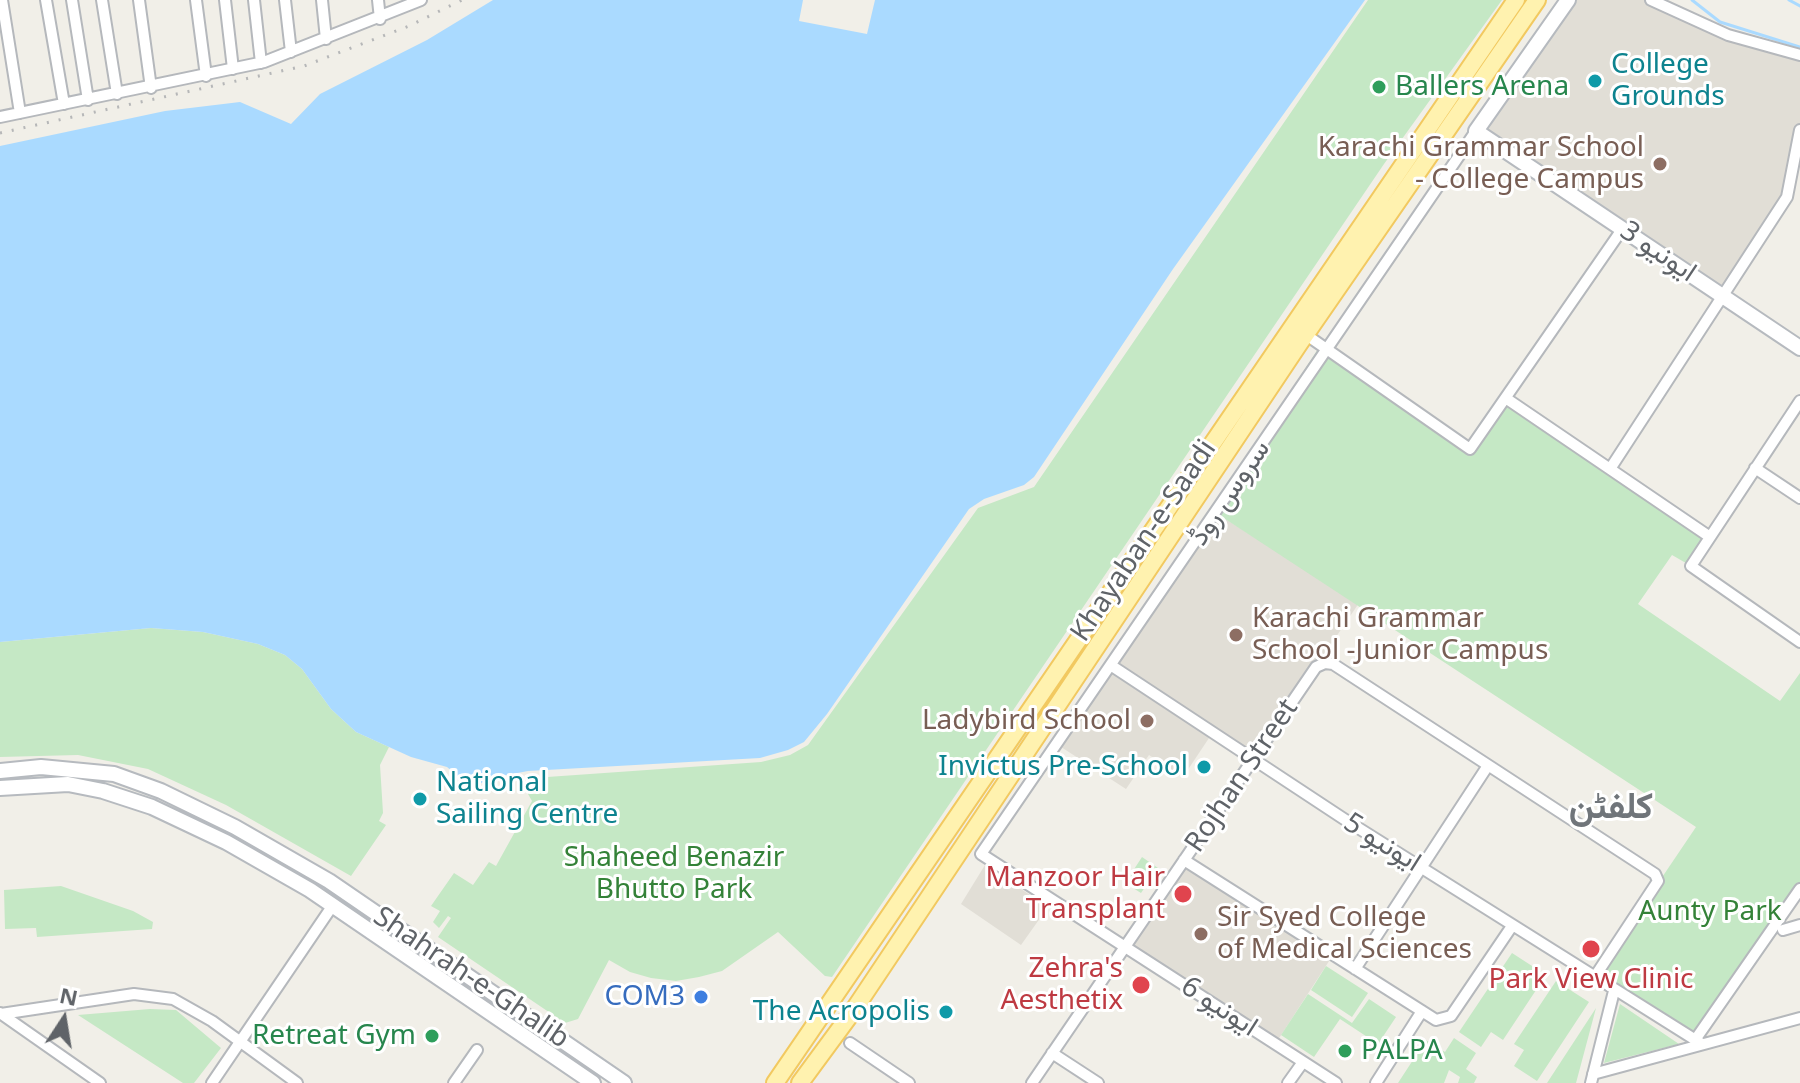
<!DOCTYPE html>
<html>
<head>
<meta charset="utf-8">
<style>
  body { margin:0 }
  #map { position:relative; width:1800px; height:1083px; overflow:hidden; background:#f1efe8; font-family:"Noto Sans",sans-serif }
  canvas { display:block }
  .north { position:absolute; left:24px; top:979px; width:80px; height:80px; -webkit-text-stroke:6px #fff; paint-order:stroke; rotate:12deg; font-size:22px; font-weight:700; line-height:32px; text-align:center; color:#5f6368 }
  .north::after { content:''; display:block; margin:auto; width:28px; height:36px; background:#5f6368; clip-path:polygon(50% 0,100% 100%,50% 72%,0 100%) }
</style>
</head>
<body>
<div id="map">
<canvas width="1800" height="1083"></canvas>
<div class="north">N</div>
</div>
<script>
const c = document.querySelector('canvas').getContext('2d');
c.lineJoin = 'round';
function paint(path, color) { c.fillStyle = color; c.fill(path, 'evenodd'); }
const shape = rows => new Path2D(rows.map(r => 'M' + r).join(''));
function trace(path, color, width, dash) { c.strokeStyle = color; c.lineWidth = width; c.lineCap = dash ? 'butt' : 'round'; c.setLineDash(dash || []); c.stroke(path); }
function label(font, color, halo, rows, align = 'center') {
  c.font = font + ' "Noto Sans",Vazirmatn,sans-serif'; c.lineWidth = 6; c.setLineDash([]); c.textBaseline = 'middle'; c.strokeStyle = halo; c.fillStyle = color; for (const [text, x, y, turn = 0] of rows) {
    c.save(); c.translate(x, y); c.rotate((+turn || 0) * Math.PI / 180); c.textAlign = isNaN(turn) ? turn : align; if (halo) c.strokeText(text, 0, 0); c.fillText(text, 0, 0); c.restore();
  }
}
const education = shape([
  [1568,0,1651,0,1707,27,1800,55,1800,129,1787,197,1723,296,1476,131],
  [1213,511,1359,603,1254,758,1213,732,1183,777,1149,755,1126,789,1058,745],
  [1184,860,1333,955,1274,1046,1123,948],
  [985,865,1048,907,1021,945,961,904]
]);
const green = shape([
  [1368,0,1502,0,1384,164,832,977,825,976,778,932,722,971,699,977,676,981,651,978,630,972,609,960,578,1019,565,1023,438,937,451,918,448,916,439,928,433,922,440,911,431,906,454,873,473,885,489,862,496,866,532,801,528,794,533,778,761,762,790,755,808,745,978,508,1034,487],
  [1318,349,1470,449,1507,399,1710,537,1691,566,1672,555,1638,604,1780,701,1800,673,1800,885,1695,1040,1594,978,1696,827,1213,511],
  [151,628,203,632,258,644,285,655,302,669,331,709,356,732,389,747,380,765,383,813,379,821,386,825,351,876,226,805,148,769,78,755,0,757,0,642],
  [1142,857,1158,868,1141,893,1125,883],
  [61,886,133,911,153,922,152,929,37,937,36,928,5,929,4,890],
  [1512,953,1546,975,1503,1040,1491,1032,1481,1047,1459,1032],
  [1326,966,1368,993,1352,1017,1311,990],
  [1556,981,1589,1002,1537,1081,1514,1066,1524,1050,1514,1044],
  [1308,994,1352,1023,1369,999,1396,1017,1378,1044,1340,1019,1314,1057,1281,1035],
  [1620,1004,1679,1044,1604,1063],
  [1596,1008,1576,1083,1547,1083],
  [150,1009,176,1010,221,1048,194,1083,183,1083,78,1015],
  [1454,1038,1476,1053,1466,1069,1477,1077,1474,1083,1458,1083,1460,1077,1449,1070,1444,1083,1398,1083,1426,1040,1445,1052]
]);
const water = shape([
  [493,0,803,0,799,21,867,34,875,0,1365,0,1173,269,1034,477,1024,485,984,499,969,509,827,714,804,742,788,750,760,758,528,771,491,778,472,788,447,767,411,757,356,732,331,709,302,669,285,655,258,644,203,632,151,628,0,642,0,146,165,111,240,102,291,124,320,94,427,40]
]);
const stream = shape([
  [1692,0,1720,22,1800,47],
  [1789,0,1800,6]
]);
const street = shape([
  [2,0,20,113],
  [46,0,64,104],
  [72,0,88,100],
  [102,0,117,94],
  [139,0,151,88],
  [196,0,206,76],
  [225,0,233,69],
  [254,0,261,63],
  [285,0,291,52],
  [322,0,326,39],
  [378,0,380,19],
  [1651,0,1728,35,1800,55],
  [0,117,264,62,421,0],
  [1305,334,1470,449,1623,228],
  [1507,399,1710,537],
  [1800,401,1691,566,1800,642],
  [1755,468,1800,498],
  [1610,469,1787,197,1800,130],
  [1112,666,1344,819,1702,1044],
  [1184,860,1436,1020,1451,1016,1512,926],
  [1783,930,1800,925],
  [1355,969,1487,767],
  [0,1013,100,1083],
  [1,1014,134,994,173,999,212,1021,297,1083],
  [1695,1040,1800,889],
  [850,1043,909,1083],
  [1052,1053,1098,1083],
  [1593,1074,1800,1018],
  [212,1083,333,905],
  [454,1083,477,1050],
  [1032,1083,1316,667,1325,663,1333,664,1655,874,1658,881,1594,978],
  [1288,1083,1303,1062],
  [1336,1083,981,854,1476,131],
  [1376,1083,1422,1011],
  [1591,1083,1614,991]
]);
const secondary = shape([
  [1568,0,1476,131,1800,348],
  [0,771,41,767,114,774,161,791,235,827,329,881,624,1083],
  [0,788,68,784,103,791,152,807,226,842,310,890,593,1083]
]);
const primary = shape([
  [775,1083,1516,0],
  [800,1083,853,1011,1299,344,1537,0]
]);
const rail = shape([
  [0,133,304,66,409,26,462,0]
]);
const markers = [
  [1595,81,8,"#0f9aa8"],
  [1379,87,8,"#2e9e5b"],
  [1660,164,8,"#8d6e63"],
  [1236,635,8,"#8d6e63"],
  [1147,721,8,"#8d6e63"],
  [1204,767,8,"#0f9aa8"],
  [420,799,8,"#0f9aa8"],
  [1183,894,10,"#e0444e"],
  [1201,934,8,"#8d6e63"],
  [1591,949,10,"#e0444e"],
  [1141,985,10,"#e0444e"],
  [701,997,8,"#3f7fe0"],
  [946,1012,8,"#0f9aa8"],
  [432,1036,8,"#2e9e5b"],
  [1345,1051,8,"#2e9e5b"]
];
const cultureNames = [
  ["College",1611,65],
  ["Grounds",1611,97],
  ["Invictus Pre-School",1188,767,"right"],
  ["National",436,783],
  ["Sailing Centre",436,815],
  ["The Acropolis",930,1012,"right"]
];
const leisureNames = [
  ["Ballers Arena",1395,87],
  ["Retreat Gym",416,1036,"right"],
  ["PALPA",1361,1051]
];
const educationNames = [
  ["Karachi Grammar School",1644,148],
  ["- College Campus",1644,180],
  ["Karachi Grammar",1252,619,"left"],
  ["School -Junior Campus",1252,651,"left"],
  ["Ladybird School",1131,721],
  ["Sir Syed College",1217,918,"left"],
  ["of Medical Sciences",1217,950,"left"]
];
const streetNames = [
  ["ایونیو 3",1658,252,34],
  ["سروس روڈ",1230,493,-56],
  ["Khayaban-e-Saadi",1144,541,-56],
  ["Rojhan Street",1242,776,-56],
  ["ایونیو 5",1382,843,32],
  ["Shahrah-e-Ghalib",471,978,34],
  ["ایونیو 6",1219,1007,33]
];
const parkNames = [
  ["Shaheed Benazir",674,858],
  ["Bhutto Park",674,890],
  ["Aunty Park",1710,912]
];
const healthNames = [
  ["Manzoor Hair",1165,878],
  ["Transplant",1165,910],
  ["Zehra's",1123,969],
  ["Aesthetix",1123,1001],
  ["Park View Clinic",1591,980,"center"]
];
const shopNames = [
  ["COM3",685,997]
];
const districtNames = [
  ["کلفٹن",1611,808]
];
paint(education, '#e1ded6');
paint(green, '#c5e8c5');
paint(water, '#aadaff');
trace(stream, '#aadaff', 3);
trace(street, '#b5b8bc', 14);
trace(secondary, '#b6babf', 18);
trace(primary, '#f2c960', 20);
trace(street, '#fff', 10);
trace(secondary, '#fff', 14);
trace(primary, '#fff2af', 16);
trace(rail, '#b6b7b8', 3, [2, 10]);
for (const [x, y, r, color] of markers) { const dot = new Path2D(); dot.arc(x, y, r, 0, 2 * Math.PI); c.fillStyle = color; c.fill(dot); trace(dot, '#fff', 3); }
label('28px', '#0d838f', '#fff', cultureNames, 'left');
label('28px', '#27864d', '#fff', leisureNames, 'left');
label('28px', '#785e54', '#fff', educationNames, 'right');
label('28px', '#5f6368', '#fff', streetNames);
label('28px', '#348238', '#fff', parkNames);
label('28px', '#be3a42', '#fff', healthNames, 'right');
label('28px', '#366cbe', '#fff', shopNames, 'right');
label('bold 36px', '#70757a', '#fff', districtNames);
</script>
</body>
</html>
